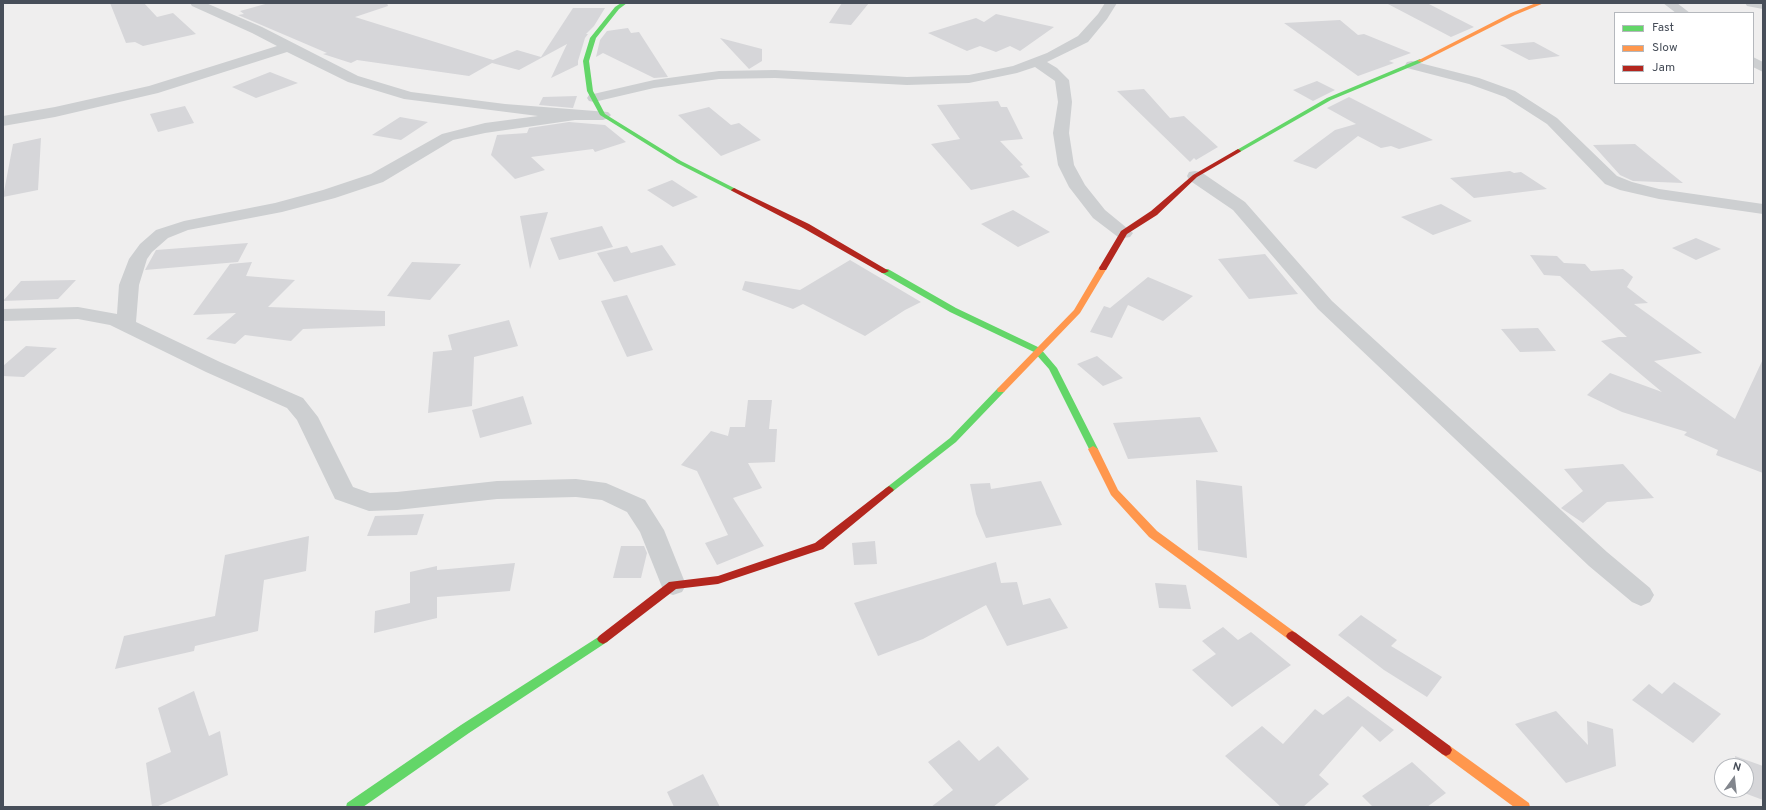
<!DOCTYPE html>
<html>
<head>
<meta charset="utf-8">
<style>
  body { margin:0 }
  #map { position:relative; width:1766px; height:810px; overflow:hidden; background:#efeeee; font-family:Overpass,sans-serif }
  canvas { display:block }
  .frame { position:absolute; inset:0; border:4px solid #474e59; pointer-events:none }
  .legend { position:absolute; left:1614px; top:12px; width:140px; height:72px; box-sizing:border-box; background:#fff; border:1px solid #b5b8bd; margin:0; padding:5px 7px; list-style:none; font-size:12px; color:#474e59 }
  .legend li { display:flex; align-items:center; gap:8px; height:20px }
  .legend b { width:20px; border:1px solid #b5b8bd }
  .north { position:absolute; left:1714px; top:758px; width:40px; height:40px; box-sizing:border-box; background:#fff; border:1px solid #b5b8bd; border-radius:50%; rotate:15deg; font-size:11px; font-weight:700; line-height:16px; text-align:center; color:#474e59 }
  .north::after { content:''; display:block; margin:auto; width:14px; height:18px; background:#82868d; clip-path:polygon(50% 0,100% 100%,50% 72%,0 100%) }
</style>
</head>
<body>
<div id="map">
<canvas width="1766" height="810"></canvas>
<div class="frame"></div>
<ul class="legend">
<li><b style="height:5px;background:#63d668"></b>Fast</li>
<li><b style="height:5px;background:#ff974d"></b>Slow</li>
<li><b style="height:5px;background:#b3261e"></b>Jam</li>
</ul>
<div class="north">N</div>
</div>
<script>
const c = document.querySelector('canvas').getContext('2d');
c.lineJoin = 'round';
function paint(path, color) { c.fillStyle = color; c.fill(path, 'evenodd'); }
const shape = rows => new Path2D(rows.map(r => 'M' + r).join(''));
const building = shape([
  [110,3,144,3,157,17,173,13,196,34,143,46,135,42,126,43],
  [269,3,387,3,388,6,355,17,493,60,517,50,541,57,573,8,605,8,594,26,586,34,588,34,585,38,578,61,578,65,551,78,567,44,519,70,492,63,469,76,357,60,351,63,323,54,327,53,238,15,244,14,240,11],
  [842,3,869,3,851,25,829,23],
  [1386,3,1427,3,1474,27,1451,37],
  [996,14,1054,27,1020,51,1010,46,996,52,980,46,967,51,928,33,976,18,984,22],
  [1340,20,1358,35,1364,34,1411,53,1389,61,1394,63,1358,76,1284,23],
  [628,28,631,33,639,32,668,77,654,78,603,53,596,57,600,40,607,31],
  [720,38,762,49,762,61,749,69],
  [1534,42,1560,56,1529,60,1500,45],
  [270,72,298,83,256,98,232,87],
  [1317,81,1335,90,1313,101,1293,90],
  [1144,89,1170,118,1184,116,1218,147,1196,160,1194,158,1190,162,1117,91],
  [577,96,573,108,539,105,543,97],
  [1349,97,1433,140,1399,149,1391,146,1381,148,1358,136,1316,169,1293,161,1335,130,1356,124,1327,108],
  [998,101,1001,107,1007,107,1023,139,1000,141,1023,165,1020,166,1030,177,971,190,931,144,960,139,937,105],
  [185,106,194,123,158,132,150,114],
  [709,107,731,125,739,123,761,140,721,156,678,115],
  [400,117,428,122,401,140,372,135],
  [569,122,605,125,626,142,595,152,593,149,531,157,545,170,515,179,491,155,497,135,527,133,529,128],
  [41,138,38,190,3,197,13,144],
  [1635,144,1652,158,1683,183,1633,181,1620,175,1593,145],
  [1510,171,1514,173,1521,172,1547,189,1474,198,1450,178],
  [672,180,698,197,673,207,647,190],
  [1441,204,1472,221,1433,235,1401,217],
  [1013,210,1050,232,1018,247,981,224],
  [548,212,530,269,520,216],
  [602,226,613,247,559,260,550,238],
  [1696,238,1721,249,1696,260,1672,248],
  [248,243,238,262,145,270,156,250],
  [662,245,676,265,614,282,597,253,627,246,631,253],
  [1265,254,1298,294,1249,299,1218,259],
  [1530,255,1557,256,1564,263,1585,264,1591,271,1623,269,1633,277,1627,287,1648,303,1634,304,1702,353,1654,361,1735,419,1763,359,1763,473,1716,455,1718,450,1684,435,1687,432,1622,412,1587,395,1610,373,1662,392,1601,341,1619,337,1627,337,1560,276,1544,275],
  [850,260,921,302,905,310,865,336,803,304,793,309,742,290,745,281,800,290],
  [252,262,246,276,295,280,268,307,385,311,385,326,303,329,291,341,245,335,235,344,206,339,236,313,193,315,230,264],
  [412,262,461,264,430,300,387,296],
  [1148,277,1193,296,1163,321,1128,305,1112,338,1090,332,1104,306,1110,308],
  [76,280,58,299,3,301,21,281],
  [627,295,653,350,627,357,601,301],
  [509,320,518,346,474,357,472,406,428,413,433,352,452,350,448,335],
  [1538,328,1556,351,1520,352,1501,329],
  [26,346,57,348,24,377,3,376,3,366],
  [1097,356,1123,378,1103,386,1077,364],
  [523,396,532,424,480,438,472,410],
  [748,400,772,400,769,429,777,429,775,462,748,463,762,488,733,498,764,546,717,565,705,543,728,535,697,471,681,465,711,431,728,436,730,427,745,427],
  [1200,417,1218,452,1128,459,1113,423],
  [1623,464,1654,498,1607,502,1583,523,1561,508,1583,491,1564,469],
  [1196,480,1242,486,1247,558,1198,550],
  [1041,481,1062,525,986,538,976,514,970,484,990,483,991,489],
  [424,514,417,535,367,536,375,516],
  [309,536,306,571,264,580,258,631,195,646,194,651,115,669,124,636,215,616,225,555],
  [875,541,877,564,854,565,852,543],
  [621,546,644,546,647,553,641,578,613,578],
  [996,562,1001,583,1017,582,1023,605,1050,598,1068,628,1007,646,986,605,923,639,878,656,854,603],
  [515,563,510,591,437,597,437,618,374,633,375,611,410,603,410,572,437,566,437,570],
  [1155,583,1186,585,1191,609,1159,608],
  [1361,615,1397,640,1391,646,1442,677,1427,697,1384,670,1338,635],
  [1223,627,1238,640,1251,632,1291,665,1232,707,1192,670,1216,654,1202,641],
  [1674,682,1721,714,1693,743,1632,700,1649,684,1662,694],
  [194,691,209,736,220,731,228,775,156,807,152,807,146,763,171,752,158,708],
  [1348,696,1394,730,1380,742,1362,726,1319,775,1329,784,1303,807,1281,807,1225,756,1262,726,1283,744,1315,709,1323,715],
  [1556,711,1588,745,1587,721,1613,729,1616,766,1566,783,1515,724],
  [959,740,979,761,998,746,1029,779,993,807,931,807,953,790,928,762],
  [1735,756,1763,766,1763,800,1739,791,1746,790,1746,766,1736,766],
  [1412,762,1446,793,1427,807,1373,807,1362,796],
  [703,774,720,807,674,807,667,792]
]);
const street = shape([
  [190,3,206,3,262,27,358,76,411,92,505,104,608,112,611,115,608,118,603,120,575,120,485,133,453,140,383,182,335,198,282,212,188,230,168,238,152,252,147,259,139,285,136,322,220,362,303,398,318,417,353,487,370,493,397,492,497,481,576,479,606,483,645,500,664,530,686,585,682,592,673,595,664,592,640,532,627,512,602,500,576,497,497,499,397,510,369,511,335,499,297,420,287,408,206,372,110,325,78,319,3,321,3,309,78,307,117,314,119,285,129,259,140,244,156,230,184,221,275,203,323,190,371,174,442,134,485,123,538,116,404,99,348,82,287,52,158,93,55,117,3,126,3,116,55,107,149,86,277,46,252,33,192,6,190,3],
  [1105,3,1117,3,1107,19,1088,42,1047,62,1057,68,1069,80,1072,102,1069,133,1074,165,1085,185,1105,210,1133,233,1130,237,1124,238,1118,237,1093,218,1069,187,1058,165,1053,133,1058,102,1055,81,1035,67,1017,73,969,83,907,85,775,78,719,79,654,88,594,102,589,101,587,98,589,95,654,80,719,71,775,70,907,77,969,75,1013,66,1047,53,1078,36,1098,14,1105,3],
  [1663,3,1677,3,1690,13,1676,13,1663,3],
  [1745,3,1763,3,1763,9,1747,6,1745,3],
  [1753,57,1763,62,1763,72,1753,67,1753,57],
  [1412,61,1479,78,1515,91,1557,118,1617,176,1632,182,1659,189,1763,204,1763,214,1659,199,1620,190,1605,184,1547,124,1505,97,1469,84,1407,68,1405,65,1407,62,1412,61],
  [1195,171,1201,172,1245,202,1332,301,1607,552,1650,588,1654,595,1650,602,1641,606,1632,602,1589,566,1318,309,1233,210,1189,180,1187,176,1189,172,1195,171]
]);
const fast = shape([
  [621,3,627,3,619,9,596,38,589,61,593,91,605,114,681,161,736,189,736,191,732,191,677,163,600,115,587,91,583,61,590,38,615,7,621,3],
  [1420,59,1423,61,1422,62,1331,100,1240,152,1235,151,1327,98,1420,59],
  [882,269,888,269,956,308,1040,348,1057,368,1098,449,1096,451,1090,451,1049,369,1034,352,950,312,882,273,881,271,882,269],
  [1001,387,1005,390,1004,392,956,442,892,492,886,492,884,490,886,488,950,438,998,388,1001,387],
  [603,634,607,636,609,639,607,642,469,733,363,807,346,807,347,803,461,725,603,634]
]);
const slow = shape([
  [1536,3,1544,3,1515,15,1422,62,1417,61,1511,13,1536,3],
  [1100,266,1106,266,1107,268,1080,313,1004,392,998,392,997,390,998,388,1074,310,1100,266],
  [1093,446,1098,449,1118,490,1157,531,1296,633,1298,636,1296,639,1292,641,1288,639,1149,537,1111,495,1088,449,1093,446],
  [1446,744,1450,746,1529,803,1530,807,1514,807,1442,754,1440,750,1442,746,1446,744]
]);
const jam = shape([
  [1238,149,1241,151,1240,152,1197,177,1157,215,1127,234,1106,270,1100,270,1099,268,1121,231,1151,211,1193,175,1238,149],
  [734,188,809,224,889,271,885,273,882,273,803,228,732,191,731,190,734,188],
  [889,486,892,488,894,490,892,492,823,549,718,584,676,589,607,642,603,644,599,642,597,639,599,636,669,582,718,576,815,543,886,488,889,486],
  [1292,631,1296,633,1450,746,1452,750,1450,754,1446,756,1442,754,1288,639,1286,636,1288,633,1292,631]
]);
paint(building, '#d6d6d9');
paint(street, '#cdcfd1');
paint(fast, '#63d668');
paint(slow, '#ff974d');
paint(jam, '#b3261e');
</script>
</body>
</html>
